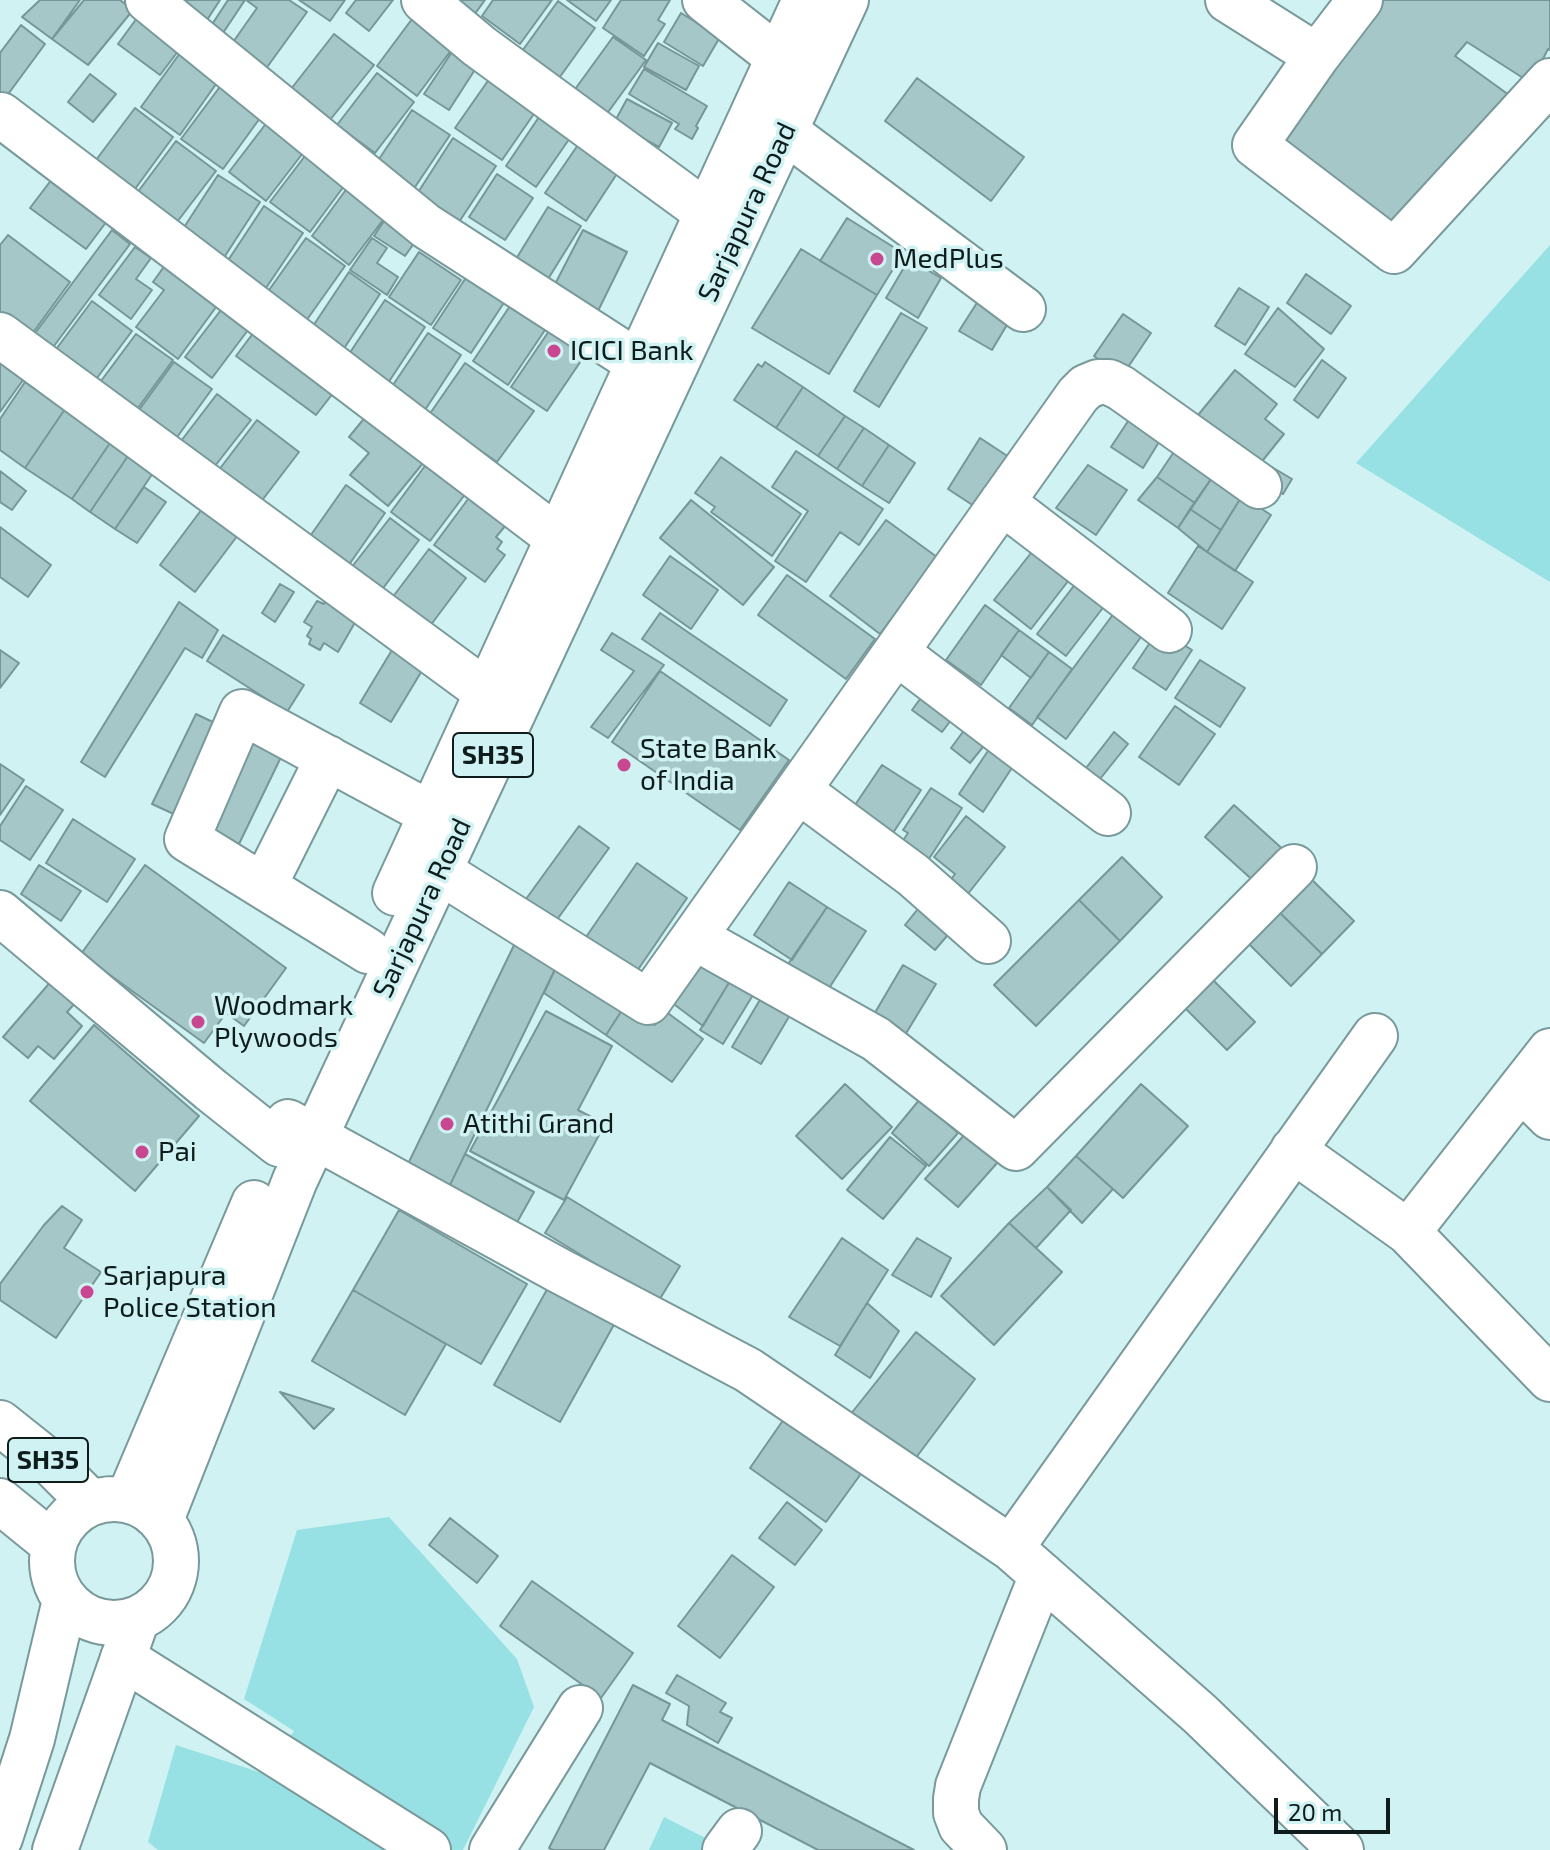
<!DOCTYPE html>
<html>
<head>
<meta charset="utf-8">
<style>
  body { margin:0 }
  #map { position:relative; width:1550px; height:1850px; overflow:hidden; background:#d0f2f3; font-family:"Exo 2",sans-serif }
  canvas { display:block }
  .scale { position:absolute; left:1274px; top:1798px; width:116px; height:36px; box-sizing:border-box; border:4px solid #0f1c1c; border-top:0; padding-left:10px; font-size:24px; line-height:28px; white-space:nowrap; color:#0f1c1c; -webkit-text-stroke:6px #d0f2f3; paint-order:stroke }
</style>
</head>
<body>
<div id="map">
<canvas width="1550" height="1850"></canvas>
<div class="scale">20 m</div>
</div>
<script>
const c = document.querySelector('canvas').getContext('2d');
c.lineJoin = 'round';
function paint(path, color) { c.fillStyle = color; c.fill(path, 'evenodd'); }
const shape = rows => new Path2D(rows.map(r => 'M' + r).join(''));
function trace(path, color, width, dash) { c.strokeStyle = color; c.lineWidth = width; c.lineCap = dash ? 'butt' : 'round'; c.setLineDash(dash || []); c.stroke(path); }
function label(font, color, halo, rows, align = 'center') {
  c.font = font + ' "Exo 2",sans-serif'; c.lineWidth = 7; c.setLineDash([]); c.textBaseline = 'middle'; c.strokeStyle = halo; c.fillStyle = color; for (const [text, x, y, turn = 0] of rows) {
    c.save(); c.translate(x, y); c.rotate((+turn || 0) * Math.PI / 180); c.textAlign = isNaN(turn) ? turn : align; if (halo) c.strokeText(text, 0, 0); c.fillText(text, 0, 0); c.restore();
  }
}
const green = shape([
  [1550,245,1550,582,1356,463],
  [389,1517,517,1659,534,1707,463,1850,158,1850,148,1842,176,1745,265,1774,294,1731,244,1699,297,1530],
  [664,1817,729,1850,649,1850]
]);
const building = shape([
  [40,0,80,0,52,39,22,17,40,0],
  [84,0,120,0,133,10,88,65,52,39,84,0],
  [171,0,220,0,205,23,171,0],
  [228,0,245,0,221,36,209,29,228,0],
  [246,0,289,0,307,12,265,70,231,45,257,8,246,0],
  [299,0,345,0,330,21,299,0],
  [356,0,393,0,369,31,346,13,356,0],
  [454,0,485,0,474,15,454,0],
  [493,0,552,0,520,44,482,16,493,0],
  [567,0,611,0,596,21,567,0],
  [621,0,670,0,658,20,665,24,644,56,603,28,621,0],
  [1383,0,1550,0,1550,50,1548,49,1541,63,1534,85,1467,42,1455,56,1516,100,1391,234,1273,144,1383,0],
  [558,1,595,28,557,81,520,54,558,1],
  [418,11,458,41,417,96,377,66,418,11],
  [681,13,720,37,703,66,664,42,681,13],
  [137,18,179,50,160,75,118,44,137,18],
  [21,25,45,44,6,97,0,92,0,53,21,25],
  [334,34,374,65,330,120,291,89,334,34],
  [613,37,646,60,606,115,573,92,613,37],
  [658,43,699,66,686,90,644,67,658,43],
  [183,49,221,77,180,135,141,107,183,49],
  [452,52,476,68,449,110,424,94,452,52],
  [644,69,707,106,696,126,698,128,692,139,675,129,679,124,629,94,644,69],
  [377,73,414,102,375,153,337,125,377,73],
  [90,74,116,94,93,122,68,102,90,74],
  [492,75,538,108,502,160,455,128,492,75],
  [917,78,1024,157,991,201,885,121,917,78],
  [222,84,263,114,223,169,181,139,222,84],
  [627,99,672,123,659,147,614,123,627,99],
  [135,108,173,137,132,193,93,164,135,108],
  [412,110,450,135,413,190,375,165,412,110],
  [541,114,572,135,536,187,506,166,541,114],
  [268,121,306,149,266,201,229,172,268,121],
  [453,138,496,166,459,222,417,194,453,138],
  [582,139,622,166,586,221,545,193,582,139],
  [176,141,216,171,174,226,134,197,176,141],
  [308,152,347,182,310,232,270,202,308,152],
  [497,174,533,198,505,240,469,217,497,174],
  [218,175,260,202,223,259,181,232,218,175],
  [52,179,107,221,86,249,30,208,52,179],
  [348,187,386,216,349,265,312,236,348,187],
  [264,206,303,233,264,291,225,265,264,206],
  [548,207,581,226,548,279,516,259,548,207],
  [386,218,417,239,405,256,374,236,386,218],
  [847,218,903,253,877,295,820,261,847,218],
  [112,230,130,244,51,350,33,336,112,230],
  [583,230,627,252,597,313,552,290,583,230],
  [8,235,70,282,29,338,0,316,0,245,8,235],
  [306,238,345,266,301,328,262,300,306,238],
  [372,238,387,248,377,263,398,277,387,295,350,270,372,238],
  [135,247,151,258,136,279,152,290,131,319,99,295,135,247],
  [801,249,877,295,829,374,752,328,801,249],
  [419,252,461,280,431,325,389,297,419,252],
  [909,259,941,278,918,318,886,298,909,259],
  [168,261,219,303,178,359,136,327,164,290,153,282,168,261],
  [349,272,380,294,341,353,309,332,349,272],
  [469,273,507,298,471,353,433,328,469,273],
  [1306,274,1351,306,1331,334,1287,303,1306,274],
  [1239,288,1269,307,1245,345,1215,326,1239,288],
  [980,298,1011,318,992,350,959,331,980,298],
  [385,300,425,327,388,383,347,357,385,300],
  [92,301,132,331,94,382,54,352,92,301],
  [512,303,547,327,508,385,473,361,512,303],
  [224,306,251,326,212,378,185,357,224,306],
  [1278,308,1324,349,1295,387,1245,354,1278,308],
  [901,313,927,328,879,407,854,391,901,313],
  [1123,314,1151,333,1122,376,1094,356,1123,314],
  [549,331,585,355,547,411,511,387,549,331],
  [254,332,334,392,316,415,236,356,254,332],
  [428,333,461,355,425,410,391,388,428,333],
  [136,334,173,360,135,412,98,385,136,334],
  [0,356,26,376,0,412,0,356],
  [1322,360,1346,378,1318,418,1294,400,1322,360],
  [174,362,212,389,172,444,134,417,174,362],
  [765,362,803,387,776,428,734,400,758,364,762,367,765,362],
  [465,363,534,411,497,462,429,415,465,363],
  [1235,370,1277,404,1265,419,1284,434,1255,470,1194,420,1235,370],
  [25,382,65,409,25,468,0,450,0,419,25,382],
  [803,387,845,416,818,456,776,428,803,387],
  [217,394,251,420,211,471,178,445,217,394],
  [65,409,112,440,72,499,25,468,65,409],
  [1136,409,1167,429,1143,468,1111,447,1136,409],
  [371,410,428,457,388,506,350,475,369,453,349,437,371,410],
  [845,416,864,428,837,469,818,456,845,416],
  [257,420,299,452,257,507,215,475,257,420],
  [864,428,889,445,862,486,837,469,864,428],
  [980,438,1012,459,980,510,948,489,980,438],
  [112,440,130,453,90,512,72,499,112,440],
  [1182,440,1220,466,1195,503,1157,477,1182,440],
  [889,445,915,463,889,503,862,486,889,445],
  [796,451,883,509,859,545,840,532,806,582,775,561,808,511,772,487,796,451],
  [130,453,155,470,115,529,90,512,130,453],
  [433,455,472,485,430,541,391,512,433,455],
  [721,457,801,514,772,556,711,512,715,507,695,493,721,457],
  [1088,465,1127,490,1096,535,1056,508,1088,465],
  [1220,466,1242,496,1221,530,1190,509,1220,466],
  [1270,466,1292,479,1283,494,1261,482,1270,466],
  [0,471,26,491,12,510,0,502,0,471],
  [1157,477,1195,503,1178,528,1138,500,1157,477],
  [346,485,385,513,346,569,306,542,346,485],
  [144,487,166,502,137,543,115,529,144,487],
  [474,491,511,519,496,537,502,542,497,549,505,555,485,582,434,545,474,491],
  [1242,496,1271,515,1235,571,1207,552,1242,496],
  [691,500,774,567,743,605,660,538,691,500],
  [202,509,238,535,195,592,160,565,202,509],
  [1190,509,1221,530,1207,552,1178,528,1190,509],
  [390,518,419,540,381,591,351,568,390,518],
  [886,520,937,557,880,634,830,596,886,520],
  [0,527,51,565,28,597,0,577,0,527],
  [1042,539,1079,567,1031,629,994,600,1042,539],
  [1198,546,1253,582,1222,629,1168,593,1198,546],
  [429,549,466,578,430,626,392,598,429,549],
  [670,556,718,590,691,629,643,595,670,556],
  [1086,570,1115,592,1066,656,1037,634,1086,570],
  [787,575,875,639,846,679,758,615,787,575],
  [280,584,294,592,275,622,262,613,280,584],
  [326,600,357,619,338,652,324,643,320,650,309,644,311,639,307,636,312,627,304,622,317,601,324,604,326,600],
  [1123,601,1152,622,1066,739,1037,717,1123,601],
  [179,602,218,630,202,658,185,648,105,777,81,762,179,602],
  [985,605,1019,630,981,685,946,660,985,605],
  [660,613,787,700,770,726,642,639,660,613],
  [1159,629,1192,650,1166,690,1133,668,1159,629],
  [1019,630,1049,652,1031,678,1001,655,1019,630],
  [612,633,664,665,608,738,591,727,634,671,601,650,612,633],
  [223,635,304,685,287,712,207,661,223,635],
  [395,645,426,664,391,722,360,703,395,645],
  [0,650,19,663,0,688,0,650],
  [1049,652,1072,669,1032,725,1009,708,1049,652],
  [1200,660,1245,688,1220,727,1175,698,1200,660],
  [660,671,789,760,740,830,612,742,660,671],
  [931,684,961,707,942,732,912,710,931,684],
  [1175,706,1215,734,1179,785,1139,757,1175,706],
  [196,714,282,755,239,844,152,804,196,714],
  [971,721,991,737,970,763,951,748,971,721],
  [1114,732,1128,744,1100,779,1086,768,1114,732],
  [998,736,1021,754,983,812,959,794,998,736],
  [0,764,24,780,0,815,0,764],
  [882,765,921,790,893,833,853,808,882,765],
  [26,786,63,810,30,860,0,840,0,826,26,786],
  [931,788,962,808,925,865,898,848,908,833,903,830,931,788],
  [1234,805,1287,853,1258,885,1205,837,1234,805],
  [966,816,1005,847,967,895,950,881,955,874,934,857,966,816],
  [73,819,135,859,107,902,46,863,73,819],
  [579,826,609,848,556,921,526,899,579,826],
  [1122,857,1162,897,1120,941,1079,900,1122,857],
  [637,863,687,898,635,974,584,940,637,863],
  [39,865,81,891,61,921,21,894,39,865],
  [145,865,286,968,244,1026,226,1013,204,1043,81,954,145,865],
  [1305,873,1354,921,1322,954,1273,906,1305,873],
  [789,882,827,907,792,960,754,935,789,882],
  [1079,900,1120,941,1036,1026,994,985,1079,900],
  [921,905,952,930,935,950,905,925,921,905],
  [1273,906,1322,954,1291,986,1242,937,1273,906],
  [827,907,866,931,822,999,782,973,827,907],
  [517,939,559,961,448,1189,407,1166,517,939],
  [702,960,730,981,703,1026,671,1002,702,960],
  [559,961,624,1007,606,1035,544,993,559,961],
  [903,965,936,984,905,1035,873,1016,903,965],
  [1206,973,1255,1022,1227,1050,1178,1001,1206,973],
  [53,979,77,1001,67,1012,82,1026,54,1059,38,1046,28,1058,3,1037,53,979],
  [730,981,753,995,723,1044,700,1030,730,981],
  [761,998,790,1015,761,1064,732,1047,761,998],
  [624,1007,655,1025,665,1011,703,1039,672,1082,606,1035,624,1007],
  [546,1011,612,1046,578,1110,605,1124,564,1200,470,1151,546,1011],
  [94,1025,199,1116,135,1191,30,1101,94,1025],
  [845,1084,892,1127,842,1179,796,1136,845,1084],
  [1141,1084,1188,1126,1123,1198,1076,1156,1141,1084],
  [920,1099,958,1133,929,1166,892,1133,920,1099],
  [974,1124,1006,1153,958,1207,925,1179,974,1124],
  [890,1137,926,1166,883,1219,847,1190,890,1137],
  [465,1154,534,1192,515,1226,448,1189,465,1154],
  [1076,1156,1113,1189,1082,1223,1047,1187,1076,1156],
  [1047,1187,1071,1210,1036,1248,1009,1223,1047,1187],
  [567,1197,680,1266,658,1302,545,1233,567,1197],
  [62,1206,82,1220,64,1248,101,1272,56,1338,0,1300,0,1284,44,1225,62,1206],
  [399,1210,527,1284,481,1364,353,1290,399,1210],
  [1009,1223,1062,1272,994,1345,941,1296,1009,1223],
  [842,1238,888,1270,840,1346,789,1317,842,1238],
  [917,1238,951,1258,931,1297,892,1275,917,1238],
  [550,1284,616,1321,560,1422,494,1385,550,1284],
  [353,1290,446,1344,405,1415,312,1361,353,1290],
  [867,1303,899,1331,870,1378,835,1355,867,1303],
  [916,1332,975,1379,912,1463,850,1415,916,1332],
  [280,1392,334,1409,314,1429,280,1392],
  [786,1416,863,1471,826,1522,750,1468,786,1416],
  [787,1502,822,1530,795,1565,759,1538,787,1502],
  [450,1518,498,1556,477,1583,429,1545,450,1518],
  [732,1555,774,1587,720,1658,678,1626,732,1555],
  [532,1581,633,1653,601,1698,500,1626,532,1581],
  [677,1675,726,1703,720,1712,732,1718,718,1743,687,1725,689,1706,666,1693,677,1675],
  [633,1685,670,1704,662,1720,914,1850,818,1850,650,1763,604,1850,553,1850,549,1848,633,1685]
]);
const minor = shape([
  [148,0,426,226,640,364],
  [424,0,479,46,707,213],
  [705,0,779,58],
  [1228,0,1317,56],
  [1360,0,1317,56,1255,145,1394,251,1550,81],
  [1,115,559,539],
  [785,131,1023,309],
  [0,335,488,693],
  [1002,502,1169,630],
  [896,652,1108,813],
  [798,790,913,875,988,941],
  [439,871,648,1002,1078,395,1086,387,1098,382,1109,382,1121,388,1259,486],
  [264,886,328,758],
  [0,913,211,1090,279,1144],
  [694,937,876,1039,1016,1148,1294,867],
  [368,951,187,839,242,712,431,814],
  [1521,1088,1550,1117],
  [288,1122,558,1270,748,1370,1011,1548,1200,1714,1341,1850],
  [1293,1150,1408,1232,1550,1379],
  [1408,1232,1550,1051],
  [1011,1548,1375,1036],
  [123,1658,428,1850],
  [492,1850,580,1708],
  [725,1850,739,1831],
  [984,1850,961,1826,956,1813,956,1799,958,1786,1042,1575]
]);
const major = shape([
  [395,893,805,0],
  [0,1423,54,1466,91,1503],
  '52 1561a62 62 0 1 1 124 0a62 62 0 1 1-124 0Z',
  [128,1500,254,1203],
  [0,1501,54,1545],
  [161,1520,295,1180,846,0],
  [0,1838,32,1739,65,1600],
  [55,1850,137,1619]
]);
const markers = [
  [877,259,8,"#c94791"],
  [554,351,8,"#c94791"],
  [624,765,8,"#c94791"],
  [198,1022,8,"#c94791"],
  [447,1124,8,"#c94791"],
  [142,1152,8,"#c94791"],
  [87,1292,8,"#c94791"]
];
const shields = [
  [493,755,80],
  [48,1460,80]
];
const shieldNames = [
  ["SH35",493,755],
  ["SH35",48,1460]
];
const streetNames = [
  ["Sarjapura Road",747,212,-65],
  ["Sarjapura Road",422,908,-65]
];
const poiNames = [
  ["MedPlus",893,259],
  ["ICICI Bank",570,351],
  ["State Bank",640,749],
  ["of India",640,781],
  ["Woodmark",214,1006],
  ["Plywoods",214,1038],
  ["Atithi Grand",463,1124],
  ["Pai",158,1152],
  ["Sarjapura",103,1276],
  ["Police Station",103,1308]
];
paint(green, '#97e1e4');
paint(building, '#a6c7c8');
trace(building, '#779697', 2);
trace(minor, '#79999a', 48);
trace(major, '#79999a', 48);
trace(minor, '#fff', 44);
trace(major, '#fff', 44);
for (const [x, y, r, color] of markers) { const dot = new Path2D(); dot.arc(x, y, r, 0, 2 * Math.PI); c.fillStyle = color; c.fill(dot); trace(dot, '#d0f2f3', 3); }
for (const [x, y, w] of shields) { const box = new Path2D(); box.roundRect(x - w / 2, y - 22, w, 44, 6); c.fillStyle = '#d0f2f3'; c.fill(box); trace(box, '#0f1c1c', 2); }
label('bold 26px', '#0f1c1c', null, shieldNames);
label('28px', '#0f1c1c', '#d0f2f3', streetNames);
label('28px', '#0f1c1c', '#d0f2f3', poiNames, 'left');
</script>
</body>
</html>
